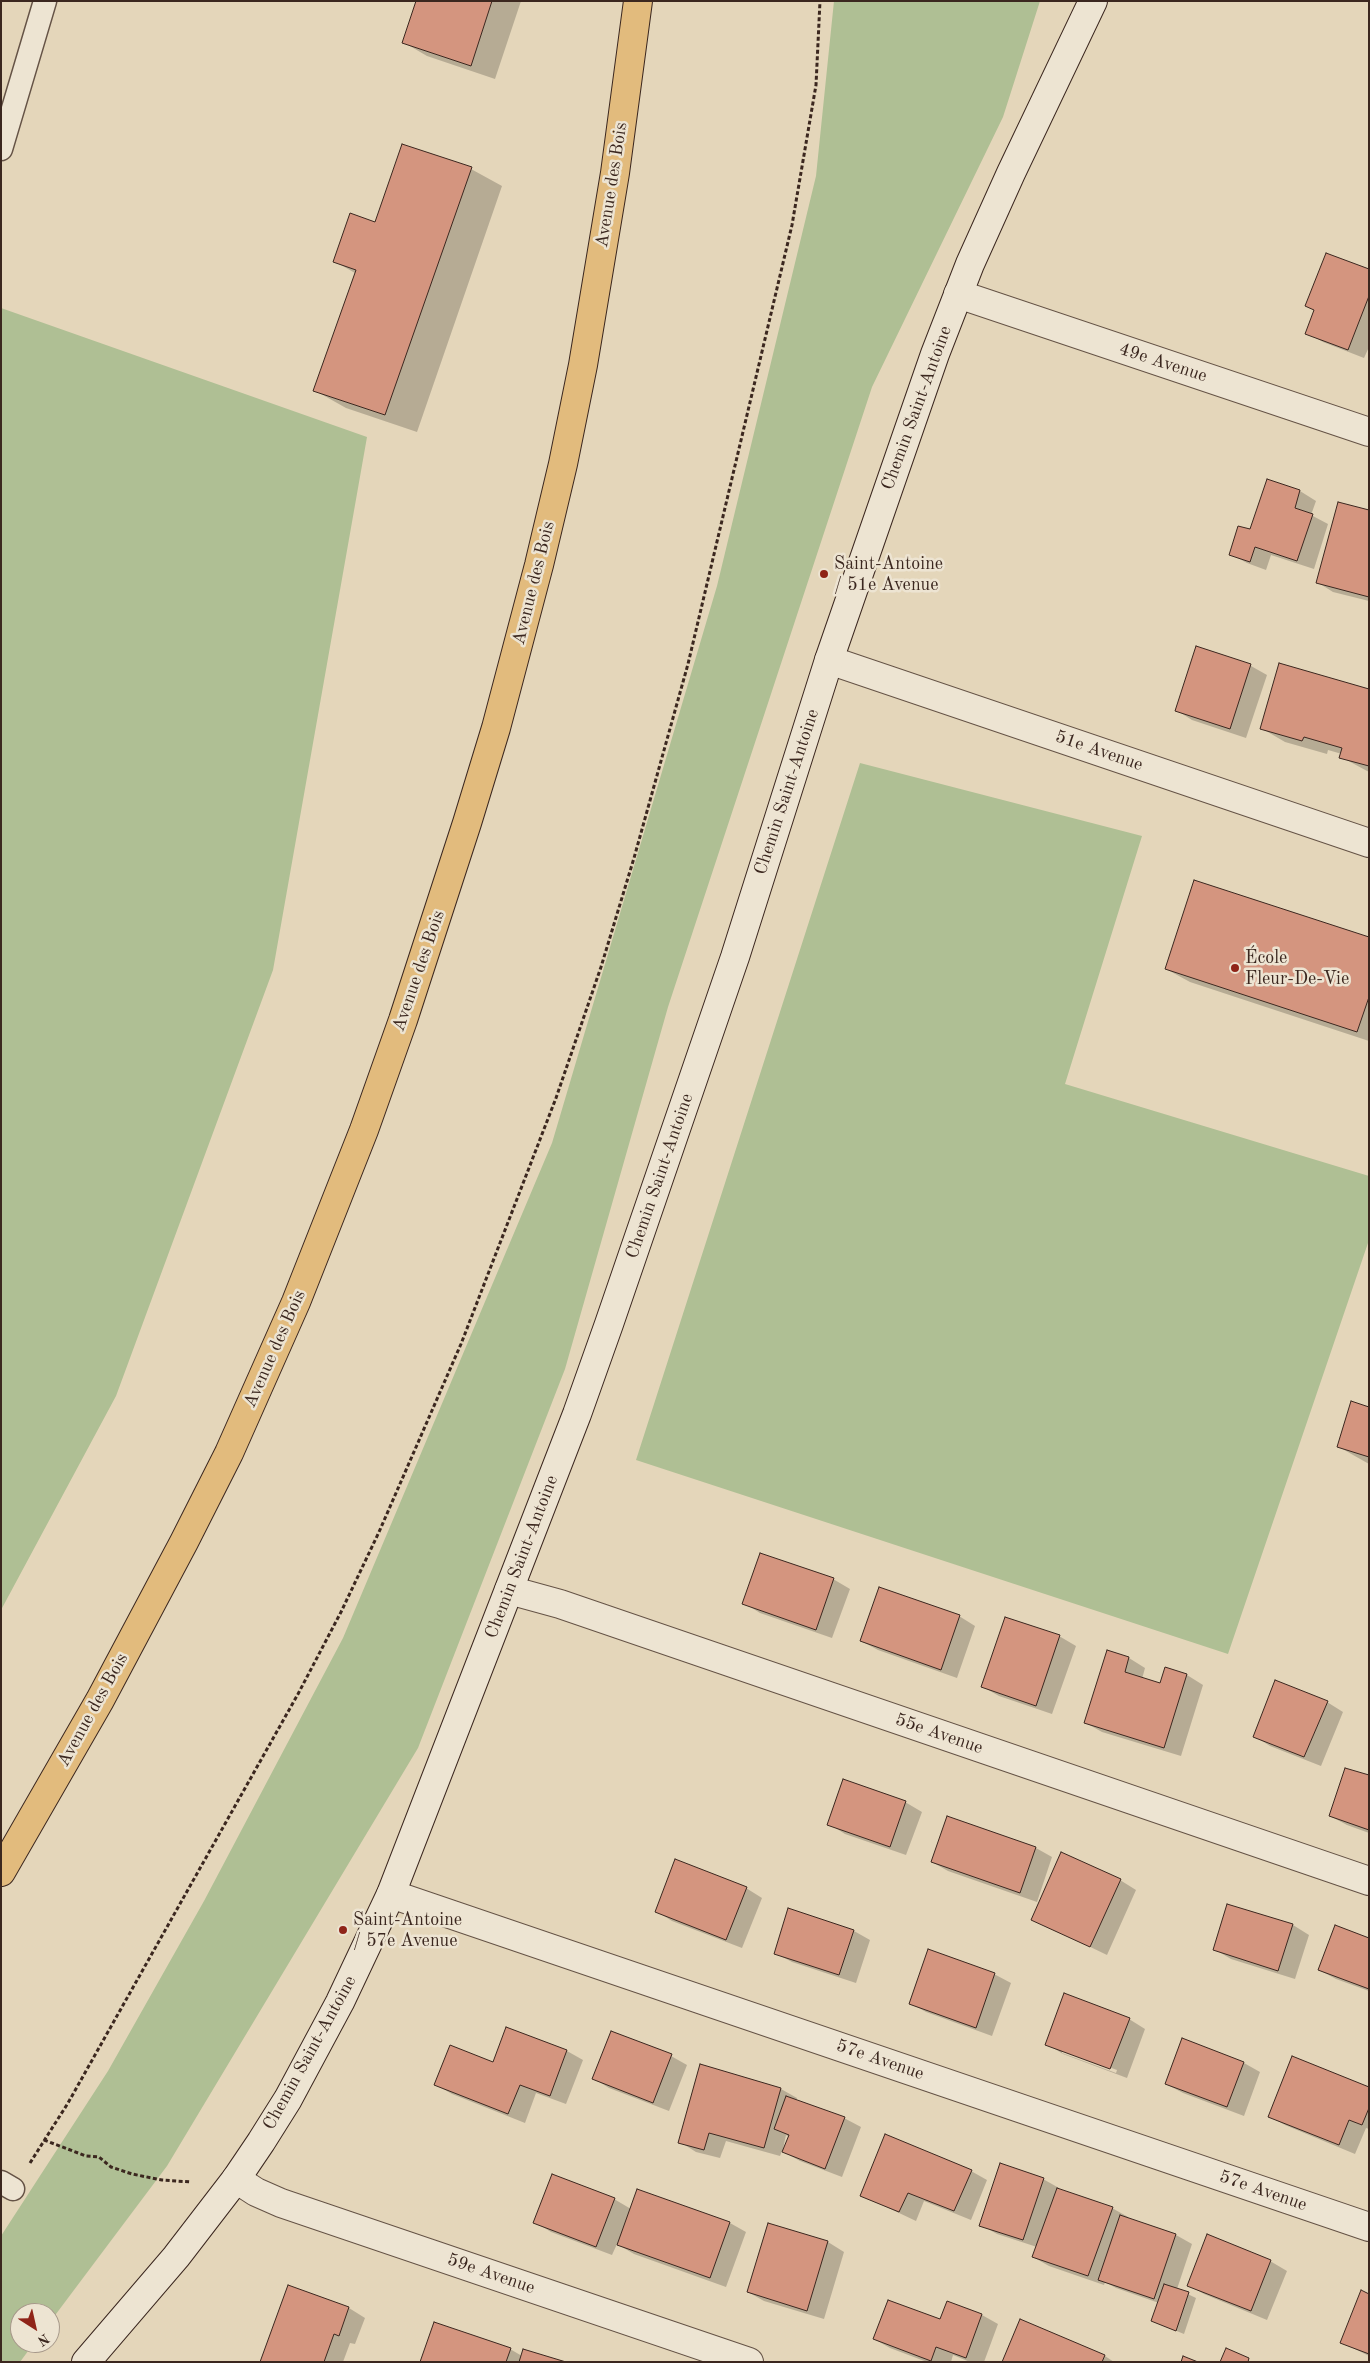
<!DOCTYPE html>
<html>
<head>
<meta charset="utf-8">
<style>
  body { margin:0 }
  #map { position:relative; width:1370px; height:2363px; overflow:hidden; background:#e4d6ba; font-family:"Old Standard TT",serif }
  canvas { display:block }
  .frame { position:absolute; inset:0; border:2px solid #3b271f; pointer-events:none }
  .north { position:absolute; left:10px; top:2303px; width:50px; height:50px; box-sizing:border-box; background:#ede4d2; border:1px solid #a6988a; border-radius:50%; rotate:145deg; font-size:14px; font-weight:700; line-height:20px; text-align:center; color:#3b271f }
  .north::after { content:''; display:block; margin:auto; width:18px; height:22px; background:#8f2418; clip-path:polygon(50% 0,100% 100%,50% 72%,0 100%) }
</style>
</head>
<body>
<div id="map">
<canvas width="1370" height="2363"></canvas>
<div class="frame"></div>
<div class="north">N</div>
</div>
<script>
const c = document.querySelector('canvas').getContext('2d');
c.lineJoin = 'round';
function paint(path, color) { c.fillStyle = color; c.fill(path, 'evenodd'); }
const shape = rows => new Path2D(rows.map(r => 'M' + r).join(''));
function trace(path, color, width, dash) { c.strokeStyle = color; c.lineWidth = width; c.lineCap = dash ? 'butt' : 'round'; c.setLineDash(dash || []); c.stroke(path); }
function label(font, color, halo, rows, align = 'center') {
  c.font = font + ' "Old Standard TT",serif'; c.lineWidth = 5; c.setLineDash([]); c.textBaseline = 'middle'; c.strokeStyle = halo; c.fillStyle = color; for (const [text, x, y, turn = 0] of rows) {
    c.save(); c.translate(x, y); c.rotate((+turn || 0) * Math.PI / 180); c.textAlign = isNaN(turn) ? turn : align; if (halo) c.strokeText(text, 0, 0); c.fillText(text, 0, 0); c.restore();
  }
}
const green = shape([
  [834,1,1040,1,1003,117,872,387,668,1007,565,1369,418,1748,167,2166,50,2322,50,2313,20,2313,20,2343,34,2343,20,2362,1,2362,1,2236,108,2071,204,1901,343,1638,552,1143,717,586,816,176],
  [1,308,367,437,273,970,116,1396,1,1610],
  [860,763,1142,836,1065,1084,1369,1176,1369,1240,1228,1654,636,1460]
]);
const shadow = shape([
  [417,1,521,1,495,79,427,56,403,42],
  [471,169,502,186,417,432,346,408,314,390,355,273,334,261,376,223],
  [1369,271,1369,347,1364,358,1323,342,1307,333,1315,311,1307,306],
  [1268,481,1300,491,1316,501,1311,515,1328,524,1314,569,1271,555,1266,570,1247,563,1230,554,1251,531],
  [1369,511,1369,601,1333,592,1317,582],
  [1197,648,1251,666,1267,675,1246,738,1192,720,1176,710],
  [1369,690,1369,772,1341,757,1342,754,1328,750,1327,754,1285,742,1261,728],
  [1369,938,1369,1041,1190,982,1166,969],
  [1369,1408,1369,1464,1339,1447],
  [833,1579,850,1589,832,1638,760,1613,744,1603],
  [959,1616,975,1626,957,1678,878,1650,861,1641],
  [1059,1636,1076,1646,1052,1714,999,1696,983,1687],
  [1107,1652,1129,1658,1145,1668,1142,1679,1161,1685,1166,1669,1187,1675,1203,1685,1181,1756,1102,1732,1086,1723],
  [1327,1702,1343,1712,1321,1766,1270,1746,1254,1736],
  [1369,1777,1369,1833,1347,1825,1330,1816],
  [905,1802,922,1812,906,1855,845,1834,829,1824],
  [948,1818,1036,1848,1052,1857,1037,1902,948,1871,932,1862],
  [1120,1880,1136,1890,1107,1955,1032,1919],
  [746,1888,762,1898,742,1948,672,1921,656,1911],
  [1228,1905,1293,1925,1309,1935,1295,1979,1231,1959,1214,1949],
  [789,1910,854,1931,870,1940,856,1983,792,1962,775,1953],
  [1369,1939,1369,1991,1336,1979,1319,1970],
  [994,1974,1011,1983,992,2036,926,2012,910,2003],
  [1129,2019,1145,2029,1127,2078,1063,2054,1047,2044],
  [1062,2050,1117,2070,1116,2073,1062,2053],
  [507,2028,567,2051,583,2060,566,2104,536,2093,525,2123,452,2094,436,2085,494,2064],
  [671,2056,687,2065,669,2111,609,2088,593,2078],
  [1244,2063,1260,2072,1244,2116,1183,2093,1166,2084],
  [701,2066,781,2089,797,2098,796,2101,844,2118,861,2127,842,2177,800,2161,782,2151,780,2156,726,2141,720,2158,696,2152,680,2142],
  [786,2135,789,2137,784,2150,783,2149],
  [1369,2088,1369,2129,1366,2128,1355,2154,1285,2125,1269,2116],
  [971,2171,987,2180,971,2220,924,2201,916,2221,861,2195],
  [1043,2179,1059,2188,1059,2190,1112,2208,1128,2217,1128,2219,1176,2235,1192,2244,1177,2289,1196,2298,1184,2334,1152,2321,1159,2303,1116,2288,1105,2282,1104,2285,1049,2266,1033,2257,1037,2247,997,2234,981,2225],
  [614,2199,631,2209,730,2223,746,2232,726,2287,634,2254,617,2244,612,2255,551,2232,535,2222],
  [769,2225,828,2242,844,2252,824,2319,764,2301,748,2292],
  [1208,2236,1270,2261,1287,2271,1267,2320,1204,2294,1188,2285],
  [289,2287,349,2308,365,2318,355,2344,350,2343,343,2362,263,2362],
  [1369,2295,1369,2356,1341,2342],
  [948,2303,982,2315,998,2324,984,2362,970,2362,953,2355,951,2362,927,2362,890,2348,874,2339,941,2321],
  [1021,2321,1105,2356,1114,2362,1003,2362],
  [510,2349,522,2356,561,2362,422,2362]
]);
const building = shape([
  [416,1,492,1,471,66,402,43,416,1],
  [402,144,472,167,385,415,313,391,356,270,333,262,350,213,375,222,402,144],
  [1326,253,1369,269,1369,296,1348,350,1305,334,1314,310,1305,306,1326,253],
  [1267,479,1300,490,1295,508,1313,514,1297,561,1255,547,1250,562,1229,555,1238,526,1250,529,1267,479],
  [1338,502,1369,510,1369,597,1316,583,1338,502],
  [1196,646,1251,664,1230,729,1175,711,1196,646],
  [1279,663,1369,689,1369,766,1339,758,1342,748,1304,737,1302,741,1260,729,1279,663],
  [1194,880,1369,937,1369,997,1357,1032,1165,969,1194,880],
  [1351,1401,1369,1407,1369,1457,1337,1447,1351,1401],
  [760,1553,834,1578,816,1630,742,1604,760,1553],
  [879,1587,960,1615,941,1670,860,1641,879,1587],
  [1005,1617,1060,1635,1036,1706,981,1687,1005,1617],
  [1107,1650,1129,1657,1125,1672,1160,1683,1165,1667,1187,1674,1164,1748,1084,1723,1107,1650],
  [1275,1680,1328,1701,1304,1757,1253,1737,1275,1680],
  [1345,1768,1369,1775,1369,1830,1329,1816,1345,1768],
  [843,1779,906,1801,890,1847,827,1825,843,1779],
  [947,1816,1036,1847,1020,1893,931,1862,947,1816],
  [1061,1852,1121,1879,1090,1947,1031,1920,1061,1852],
  [675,1859,747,1887,726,1940,655,1912,675,1859],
  [1227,1904,1293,1924,1278,1971,1213,1950,1227,1904],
  [788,1908,854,1930,839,1975,774,1954,788,1908],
  [1335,1925,1369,1938,1369,1989,1318,1970,1335,1925],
  [928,1949,995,1973,976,2028,909,2004,928,1949],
  [1064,1993,1130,2018,1110,2069,1045,2045,1064,1993],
  [506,2027,567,2050,550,2096,520,2085,508,2114,434,2085,450,2045,493,2062,506,2027],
  [611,2031,672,2054,653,2103,592,2079,611,2031],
  [1182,2038,1244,2062,1227,2107,1165,2084,1182,2038],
  [1292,2056,1369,2087,1369,2108,1362,2125,1349,2120,1339,2145,1268,2117,1292,2056],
  [700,2064,781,2088,764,2148,709,2133,704,2150,678,2143,700,2064],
  [786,2096,845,2117,825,2169,782,2152,789,2135,774,2129,786,2096],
  [885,2134,972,2170,954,2211,908,2193,899,2212,860,2196,885,2134],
  [1000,2163,1044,2178,1023,2240,979,2226,1000,2163],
  [552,2174,615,2198,596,2247,533,2223,552,2174],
  [1057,2188,1113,2207,1088,2276,1032,2257,1057,2188],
  [637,2189,730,2222,710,2278,617,2245,637,2189],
  [1120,2215,1176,2234,1154,2299,1098,2280,1120,2215],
  [768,2223,828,2241,807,2311,747,2292,768,2223],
  [1207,2234,1271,2260,1251,2311,1187,2286,1207,2234],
  [1164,2284,1189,2292,1176,2331,1151,2321,1164,2284],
  [288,2285,349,2307,339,2336,334,2334,324,2362,260,2362,288,2285],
  [1361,2290,1369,2294,1369,2354,1340,2343,1361,2290],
  [888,2300,940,2319,947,2301,982,2314,966,2358,936,2347,931,2361,873,2339,888,2300],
  [1020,2319,1105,2355,1102,2362,1002,2362,1020,2319],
  [434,2322,511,2348,506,2362,420,2362,434,2322],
  [1226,2348,1249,2358,1248,2362,1220,2362,1226,2348],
  [523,2349,566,2362,519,2362,523,2349],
  [1183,2356,1198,2362,1181,2362,1183,2356]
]);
const path = shape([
  [44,2140,86,2156,99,2157,111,2167,132,2174,162,2180,191,2182],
  [30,2163,68,2103,298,1694,341,1612,379,1532,461,1344,556,1098,601,967,634,858,688,664,792,225,816,85,820,1]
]);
const lane = shape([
  [1,149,45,1],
  [1,2182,13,2189]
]);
const street = shape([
  [958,294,1369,432],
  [829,660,1369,843],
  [509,1590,560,1604,1369,1881],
  [391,1894,1369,2227],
  [236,2179,256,2192,281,2203,749,2362]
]);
const secondary = shape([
  [86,2362,176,2257,236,2179,261,2142,288,2099,340,2002,391,1894,577,1414,609,1324,735,957,829,660,935,354,970,264,1011,173,1093,1]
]);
const primary = shape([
  [1,1872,100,1700,184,1542,229,1453,296,1302,364,1130,403,1020,467,823,496,728,539,565,563,464,583,365,615,173,638,1]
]);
const markers = [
  [824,574,5,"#8f2418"],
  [1235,968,5,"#8f2418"],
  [343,1930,5,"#8f2418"]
];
const streetNames = [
  ["Avenue des Bois",612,185,-81],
  ["49e Avenue",1163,363,18],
  ["Chemin Saint-Antoine",917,408,-70],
  ["Avenue des Bois",534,583,-76],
  ["51e Avenue",1099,751,19],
  ["Chemin Saint-Antoine",787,792,-72],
  ["Avenue des Bois",419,971,-71],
  ["Chemin Saint-Antoine",660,1176,-71],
  ["Avenue des Bois",275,1349,-66],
  ["Chemin Saint-Antoine",522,1557,-69],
  ["Avenue des Bois",93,1710,-61],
  ["55e Avenue",939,1734,19],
  ["Chemin Saint-Antoine",310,2053,-61],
  ["57e Avenue",880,2060,19],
  ["57e Avenue",1263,2191,19],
  ["59e Avenue",491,2274,19]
];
const poiNames = [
  ["Saint-Antoine",834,564],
  ["/ 51e Avenue",834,585],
  ["École",1245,958],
  ["Fleur-De-Vie",1245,979],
  ["Saint-Antoine",353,1920],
  ["/ 57e Avenue",353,1941]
];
paint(green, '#afbf94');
paint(shadow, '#0003');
paint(building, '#d4957f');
trace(building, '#3b271f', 1);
trace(lane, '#655346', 25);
trace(street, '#655346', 30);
trace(secondary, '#3b271f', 30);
trace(primary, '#3b271f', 30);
trace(path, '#3b271f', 3, [4, 2.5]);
trace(lane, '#ede4d2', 22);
trace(street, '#ede4d2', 28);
trace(secondary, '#ede4d2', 28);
trace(primary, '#e2bb7d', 28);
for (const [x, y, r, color] of markers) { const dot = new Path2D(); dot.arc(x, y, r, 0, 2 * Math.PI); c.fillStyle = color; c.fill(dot); trace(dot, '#ede4d2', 2); }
label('18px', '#3b271f', '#ede4d2', streetNames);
label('18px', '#3b271f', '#ede4d2', poiNames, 'left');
</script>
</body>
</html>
